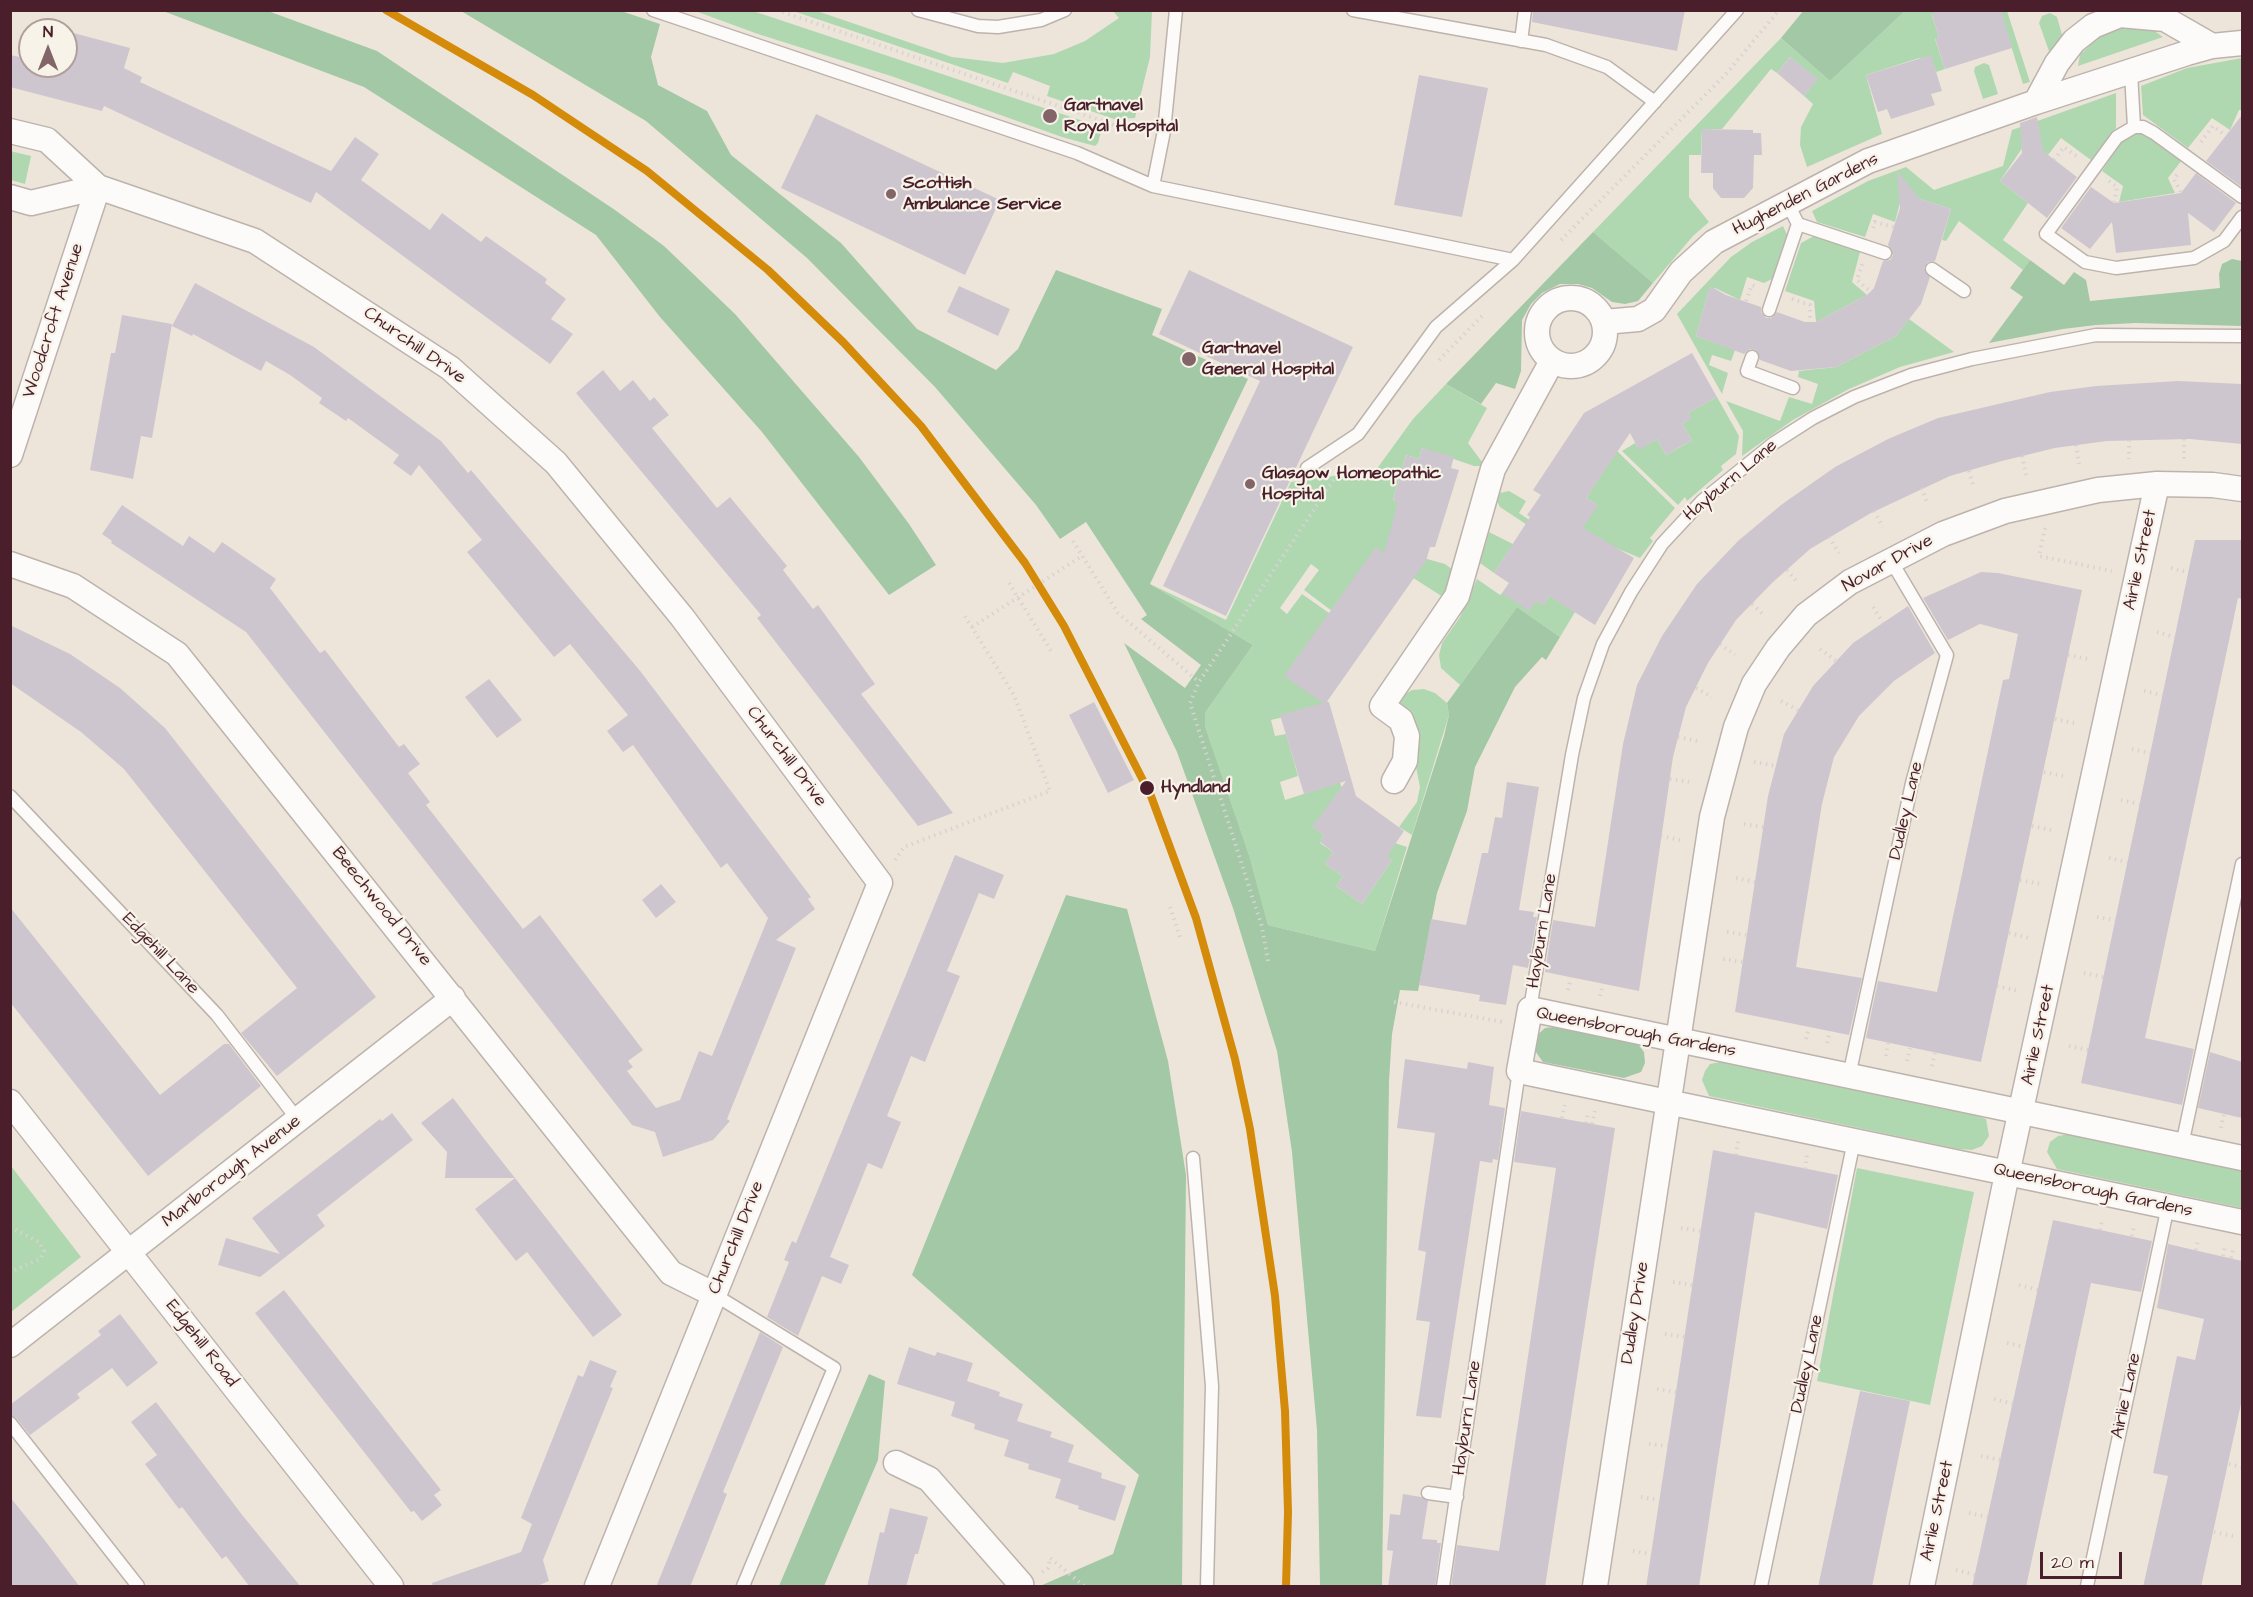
<!DOCTYPE html>
<html>
<head>
<meta charset="utf-8">
<style>
  body { margin:0 }
  #map { position:relative; width:2253px; height:1597px; overflow:hidden; background:#eee5da; font-family:"Architects Daughter",sans-serif }
  canvas { display:block }
  .frame { position:absolute; inset:0; border:12px solid #4a1f2b; pointer-events:none }
  .north { position:absolute; left:18px; top:18px; width:60px; height:60px; box-sizing:border-box; background:#f7f3e8; border:2px solid #b29e9c; border-radius:50%; rotate:0deg; font-size:16px; font-weight:700; line-height:24px; text-align:center; color:#4a1f2b }
  .north::after { content:''; display:block; margin:auto; width:21px; height:27px; background:#836468; clip-path:polygon(50% 0,100% 100%,50% 72%,0 100%) }
  .scale { position:absolute; left:2040px; top:1552px; width:82px; height:27px; box-sizing:border-box; border:3px solid #4a1f2b; border-top:0; padding-left:8px; font-size:18px; line-height:21px; white-space:nowrap; color:#4a1f2b; -webkit-text-stroke:4px #f7f3e8; paint-order:stroke }
</style>
</head>
<body>
<div id="map">
<canvas width="2253" height="1597"></canvas>
<div class="frame"></div>
<div class="north">N</div>
<div class="scale">20 m</div>
</div>
<script>
const c = document.querySelector('canvas').getContext('2d');
c.lineJoin = 'round';
function paint(path, color) { c.fillStyle = color; c.fill(path, 'evenodd'); }
const shape = rows => new Path2D(rows.map(r => 'M' + r).join(''));
function trace(path, color, width, dash) { c.strokeStyle = color; c.lineWidth = width; c.lineCap = dash ? 'butt' : 'round'; c.setLineDash(dash || []); c.stroke(path); }
function label(font, color, halo, rows, align = 'center') {
  c.font = font + ' "Architects Daughter",sans-serif'; c.lineWidth = 4.5; c.setLineDash([]); c.textBaseline = 'middle'; c.strokeStyle = halo; c.fillStyle = color; for (const [text, x, y, turn = 0] of rows) {
    c.save(); c.translate(x, y); c.rotate((+turn || 0) * Math.PI / 180); c.textAlign = isNaN(turn) ? turn : align; if (halo) c.strokeText(text, 0, 0); c.fillText(text, 0, 0); c.restore();
  }
}
const green = shape([
  [695,11,753,11,1098,126,1101,132,1098,143,1095,146,1062,137,894,77,758,34],
  [793,11,817,11,952,57,1003,63,1054,54,1085,41,1119,18,1113,11,1152,11,1150,57,1135,118,1114,119,1047,96,1050,86,1013,72,1008,83],
  [1905,11,1945,11,1932,15,1939,37,1935,39,1945,69,1936,72,1931,58,1919,58,1866,75,1882,134,1807,167,1800,145,1801,127,1813,104,1804,96,1817,79,1790,57,1777,73,1771,69,1722,129,1702,129,1701,155,1689,155,1689,197,1709,222,1693,236,1653,283,1593,232,1781,38,1830,81],
  [1995,11,2007,11,2030,82,2023,84,2002,17],
  [2050,13,2057,17,2063,38,2050,54,2039,23,2042,16],
  [2134,26,2149,27,2163,37,2078,66,2080,55,2100,35,2119,27],
  [2242,58,2242,110,2239,110,2230,130,2212,118,2188,148,2143,115,2141,86,2187,68],
  [1984,63,1989,65,1998,94,1983,99,1974,71,1975,67],
  [2116,93,2116,128,2091,160,2061,138,2048,155,2027,141,2000,181,2028,203,2003,240,2030,260,2023,270,1959,221,1946,241,1942,240,1951,209,1920,199,1902,195,1895,222,1873,214,1865,237,1817,222,1812,211,1868,181,1906,167,1934,190,2003,166,2012,130],
  [2136,133,2145,133,2182,160,2168,178,2175,193,2119,202,2123,186,2102,171,2121,142],
  [10,151,31,156,25,184,11,180],
  [1783,226,1788,237,1772,279,1764,283,1747,277,1740,300,1715,288,1709,290,1696,336,1735,350,1731,361,1712,355,1709,365,1728,373,1722,394,1677,314,1731,257,1752,242],
  [1814,236,1860,252,1852,282,1867,295,1816,322,1814,301,1785,291,1801,243],
  [1909,319,1954,352,1900,367,1849,389,1793,420,1742,456,1743,431,1726,401,1780,421,1789,397,1812,404,1818,384,1798,377,1799,371,1836,367,1896,336],
  [1446,384,1487,408,1468,443,1485,466,1474,466,1422,448,1419,459,1406,455,1393,500,1407,505,1395,550,1445,564,1453,570,1443,597,1407,574,1332,611,1304,590,1319,570,1311,564,1280,608,1287,614,1302,594,1329,613,1327,701,1330,706,1271,720,1275,736,1286,734,1298,776,1280,782,1285,800,1322,788,1339,777,1341,786,1346,789,1313,827,1324,835,1320,843,1333,852,1325,864,1343,876,1336,886,1362,904,1392,860,1386,856,1395,843,1407,847,1375,951,1268,925,1250,858,1205,726,1205,713,1253,645,1150,584,1226,620,1291,482,1376,470,1413,419],
  [1717,397,1739,436,1736,454,1721,466,1723,470,1687,501,1685,497,1678,505,1622,451,1635,443,1639,449,1657,439,1666,455,1682,446,1692,440,1682,424,1691,419,1688,413],
  [1611,445,1675,508,1650,538,1653,541,1640,558,1614,547,1560,637,1517,607,1460,685,1441,668,1439,655,1442,643,1460,617,1477,579,1500,595,1502,593,1536,601,1543,605,1550,595,1565,550,1500,507,1497,501,1500,493,1509,491,1526,501,1519,513,1544,530,1598,505,1586,498,1615,454],
  [1489,532,1513,544,1494,573,1480,563],
  [1424,689,1435,693,1447,703,1449,715,1412,835,1399,827,1417,802,1420,787,1414,757,1418,734,1414,719,1396,707,1404,695,1412,690],
  [1720,1062,1974,1115,1986,1119,1989,1136,1982,1146,1972,1150,1958,1149,1709,1096,1702,1080,1705,1071,1710,1064],
  [2070,1134,2242,1170,2242,1208,2057,1169,2047,1152,2050,1142,2058,1136],
  [11,1166,81,1257,11,1312],
  [1857,1168,1974,1192,1930,1405,1817,1381]
]);
const forest = shape([
  [1804,10,1905,10,1905,11,1830,81,1781,38],
  [163,11,268,11,377,51,615,210,664,246,735,314,859,457,909,524,936,565,889,595,762,432,660,317,596,235,364,87],
  [461,11,621,11,660,24,651,57,658,85,707,111,731,155,841,243,917,329,996,370,1018,349,1056,270,1162,309,1152,335,1248,379,1150,584,1253,645,1205,713,1205,726,1250,858,1268,925,1375,951,1444,736,1449,715,1447,703,1517,607,1560,637,1546,660,1542,657,1515,687,1475,767,1467,811,1437,893,1418,991,1400,990,1392,1034,1389,1081,1382,1586,1320,1586,1317,1430,1292,1152,1277,1051,1233,908,1177,752,1124,643,1185,688,1201,665,1141,619,1147,615,1086,522,1060,539,1036,505,935,387,807,258,646,121],
  [1593,232,1653,283,1638,301,1625,304,1612,302,1592,288,1578,284,1560,284,1542,293,1531,304,1522,320,1521,371,1515,389,1496,383,1481,404,1446,384],
  [2232,259,2242,261,2242,326,2136,323,2096,325,2063,329,1989,343,2023,297,2010,288,2030,260,2064,285,2074,272,2086,280,2090,301,2220,288,2219,274,2222,264],
  [1066,895,1127,909,1168,1061,1186,1175,1182,1586,1040,1586,1113,1554,1139,1475,912,1275],
  [1554,1027,1637,1043,1644,1052,1645,1063,1641,1072,1624,1078,1543,1062,1533,1048,1535,1037,1545,1028],
  [869,1374,885,1381,878,1460,824,1586,779,1586]
]);
const building = shape([
  [1533,10,1685,10,1677,51,1532,22],
  [1945,10,2001,10,2012,48,1945,69,1935,38,1939,37,1932,14],
  [66,31,130,48,124,68,142,77,140,82,331,171,355,137,379,154,361,180,430,230,442,213,481,242,486,236,547,279,545,283,566,299,551,319,573,334,550,364,316,192,311,203,104,106,102,111,10,87,10,55,30,59,30,66,66,66],
  [1931,55,1942,91,1931,94,1935,105,1891,119,1887,109,1878,112,1866,75],
  [1790,57,1818,79,1804,96,1777,73],
  [1419,75,1488,88,1462,217,1394,205],
  [816,114,1000,200,965,275,781,188],
  [2242,115,2242,187,2206,161],
  [2037,117,2043,151,2077,177,2047,218,2000,181,2022,153,2020,123],
  [1702,129,1753,130,1753,133,1761,133,1762,155,1754,155,1753,188,1744,198,1721,198,1713,188,1713,173,1701,173],
  [1897,171,1920,199,1951,209,1935,261,1928,262,1924,268,1930,277,1921,304,1896,336,1836,367,1791,371,1760,360,1755,350,1750,349,1744,354,1696,336,1710,286,1726,295,1761,307,1761,312,1766,318,1771,318,1777,312,1805,322,1816,322,1867,295,1874,288,1883,261,1890,260,1893,255,1888,245,1900,208],
  [2196,173,2236,203,2214,232,2188,213,2191,245,2116,253,2112,222,2090,249,2061,228,2091,187,2114,203,2181,193],
  [1189,270,1353,347,1226,616,1163,586,1260,381,1159,334],
  [195,283,314,347,441,441,468,473,471,470,641,672,811,897,808,899,815,909,776,940,796,948,727,1119,730,1121,713,1140,663,1157,655,1132,632,1125,246,632,111,543,112,541,102,534,122,505,183,546,189,536,214,553,222,542,276,579,270,588,320,653,325,650,399,747,404,744,420,764,408,773,430,802,426,805,523,929,540,915,643,1050,628,1061,633,1067,627,1071,656,1108,680,1100,699,1051,712,1056,768,918,727,863,721,868,633,745,623,752,607,731,628,715,570,644,554,657,467,552,482,540,419,465,411,476,393,463,399,455,348,418,346,421,319,403,322,398,290,375,266,361,261,371,193,334,192,336,172,326],
  [959,286,1010,309,998,336,947,312],
  [122,315,172,324,152,438,141,436,133,479,90,470,111,353,115,353],
  [1692,353,1717,397,1688,413,1692,419,1682,424,1692,440,1666,455,1657,439,1639,450,1630,433,1586,498,1598,505,1583,528,1634,558,1595,625,1549,596,1543,606,1536,601,1529,611,1502,593,1509,583,1494,573,1530,517,1527,515,1541,495,1533,490,1584,413],
  [603,370,620,391,633,380,650,401,654,397,669,415,652,428,717,508,730,497,787,566,783,570,813,609,818,605,875,684,861,694,953,813,918,826,757,618,761,615,576,393],
  [2178,381,2242,384,2242,444,2190,439,2107,441,2055,448,2002,461,1950,476,1871,513,1810,549,1772,583,1736,620,1708,663,1686,707,1673,757,1639,991,1545,972,1553,920,1595,927,1623,744,1637,685,1662,636,1697,584,1738,541,1781,505,1835,467,1888,439,1938,418,2050,392,2096,386],
  [1422,448,1454,457,1451,468,1459,470,1435,547,1430,547,1426,561,1326,703,1329,702,1356,796,1404,831,1387,856,1392,860,1362,904,1336,886,1343,876,1325,864,1333,852,1320,842,1324,835,1312,827,1346,781,1304,794,1280,715,1323,703,1284,676,1376,547,1384,553,1398,502,1393,500,1406,455,1419,459],
  [2195,540,2242,540,2242,599,2238,598,2145,1038,2194,1049,2182,1105,2081,1083],
  [1981,572,1998,573,2082,590,1981,1062,1866,1038,1878,981,1937,992,2003,680,2009,679,2018,634,1980,624,1948,640,1923,598],
  [1908,606,1935,653,1894,681,1859,716,1834,757,1822,804,1796,967,1862,978,1849,1035,1735,1012,1768,796,1784,734,1813,686,1853,643],
  [10,625,70,654,120,688,165,728,376,997,277,1076,241,1033,297,988,124,769,81,732,10,683],
  [489,679,522,720,497,738,465,697],
  [1094,702,1134,780,1108,793,1069,715],
  [1507,782,1539,787,1519,910,1534,912,1533,917,1537,917,1528,968,1513,965,1506,1005,1479,1001,1480,995,1419,985,1431,919,1466,925,1482,853,1488,853,1495,817,1502,818],
  [955,855,1004,875,994,899,979,893,947,971,960,976,934,1039,925,1062,911,1056,887,1116,901,1122,882,1169,868,1163,830,1257,849,1265,841,1284,822,1276,798,1336,767,1317,789,1262,784,1260,792,1241,796,1243],
  [661,884,676,902,656,918,642,900],
  [10,907,160,1095,224,1044,229,1044,261,1086,148,1176,10,1002],
  [2210,1052,2242,1062,2242,1118,2198,1108],
  [1405,1059,1467,1069,1468,1062,1494,1067,1489,1105,1505,1108,1498,1160,1493,1159,1492,1163,1480,1161,1441,1418,1416,1416,1430,1322,1416,1320,1426,1252,1418,1250,1435,1133,1397,1128],
  [453,1098,482,1136,515,1178,445,1178,447,1152,421,1123],
  [1521,1111,1615,1128,1545,1587,1451,1587,1457,1545,1499,1551,1556,1168,1514,1162],
  [392,1113,413,1140,317,1215,325,1226,260,1277,218,1265,226,1238,280,1254,252,1218,380,1119,382,1121],
  [1713,1150,1838,1175,1827,1229,1755,1212,1699,1587,1646,1587],
  [515,1178,622,1315,593,1337,527,1252,516,1261,475,1209],
  [2053,1220,2152,1241,2141,1292,2091,1283,2026,1587,1972,1587],
  [2168,1244,2242,1261,2242,1399,2201,1587,2143,1587,2168,1476,2153,1473,2177,1356,2195,1360,2204,1319,2157,1308],
  [284,1290,441,1490,434,1495,442,1505,422,1521,414,1511,411,1512,255,1313],
  [120,1314,158,1363,127,1387,112,1368,77,1394,80,1398,30,1435,16,1418,10,1415,10,1405,101,1335,98,1331],
  [760,1332,783,1347,723,1492,727,1494,690,1587,656,1587],
  [909,1347,935,1356,937,1352,973,1363,967,1381,1000,1392,999,1396,1023,1404,1017,1421,1052,1432,1050,1437,1074,1445,1068,1462,1102,1473,1101,1478,1126,1486,1115,1521,1078,1509,1079,1506,1055,1498,1061,1479,1028,1469,1029,1464,1004,1456,1009,1440,974,1429,975,1424,951,1416,955,1402,897,1384],
  [590,1360,617,1371,610,1387,613,1388,543,1560,549,1581,535,1587,433,1587,432,1583,521,1552,532,1524,521,1518,578,1375,583,1377],
  [1860,1391,1910,1401,1876,1567,1872,1587,1818,1587],
  [156,1402,243,1516,301,1587,250,1587,226,1556,222,1559,182,1507,179,1509,145,1464,157,1455,131,1422],
  [1403,1494,1421,1497,1428,1501,1422,1539,1437,1540,1437,1543,1441,1543,1435,1587,1388,1587,1393,1551,1387,1550,1390,1514,1400,1515],
  [10,1497,43,1538,80,1587,10,1587],
  [890,1508,928,1517,918,1554,915,1554,906,1587,867,1587,880,1532,884,1533]
]);
const path = shape([
  [777,10,1117,126,1145,129],
  [2201,142,2213,126,2226,136],
  [2054,160,2064,147,2079,158],
  [2177,175,2174,179,2181,193],
  [2109,181,2117,187,2114,203],
  [1873,228,1875,222,1894,227],
  [1561,240,1727,73,1779,10],
  [1862,264,1857,280,1871,292],
  [1792,299,1810,305,1810,322],
  [1746,301,1752,285,1757,287],
  [1439,360,1482,316],
  [2184,439,2184,459],
  [2129,440,2129,459],
  [2076,445,2079,464],
  [2022,456,2026,475],
  [1969,471,1974,488],
  [1922,488,1928,505],
  [1874,511,1883,527],
  [2045,528,2039,556,2112,571],
  [1829,537,1839,553],
  [1073,541,1118,613,1199,682],
  [2171,568,2188,572],
  [1787,570,1798,583],
  [1009,583,1051,651],
  [1752,604,1765,616],
  [1873,607,1883,623],
  [972,627,1082,556],
  [2157,632,2175,637],
  [1720,644,1735,655],
  [1820,649,1836,661],
  [2068,655,2088,659],
  [1696,688,1712,697],
  [2144,691,2162,695],
  [1781,701,1798,710],
  [2055,719,2074,723],
  [1678,737,1697,741],
  [2132,749,2150,753],
  [1754,762,1776,766],
  [2044,772,2063,776],
  [1670,779,1689,782],
  [2121,800,2139,804],
  [1744,824,1763,827],
  [2032,826,2051,830],
  [1661,836,1680,840],
  [2109,858,2127,862],
  [895,860,904,847,1050,791,1014,695,963,613],
  [1736,878,1755,882],
  [2020,880,2040,884],
  [1170,907,1180,937],
  [2097,917,2115,920],
  [1727,932,1747,935],
  [2009,933,2029,938],
  [1723,959,1743,962],
  [1268,961,1262,927,1190,703,1199,682,1339,472],
  [2084,973,2103,977],
  [1997,986,2018,991],
  [1568,990,1571,978],
  [1600,996,1603,984],
  [1394,1002,1503,1022],
  [1806,1039,1809,1027],
  [1827,1043,1830,1031],
  [2069,1046,2088,1050],
  [1886,1056,1888,1043],
  [1907,1061,1910,1048],
  [1932,1066,1935,1053],
  [1562,1118,1565,1105],
  [1586,1123,1588,1112],
  [1592,1124,1595,1111],
  [2221,1128,2224,1114],
  [1736,1155,1738,1141],
  [1805,1169,1807,1155],
  [10,1227,39,1242,44,1251,40,1259,10,1272],
  [1681,1228,1701,1231],
  [2100,1230,2102,1219],
  [2132,1236,2134,1225],
  [2196,1250,2198,1239],
  [2223,1256,2225,1245],
  [2231,1258,2234,1247],
  [1673,1282,1692,1285],
  [2019,1285,2038,1290],
  [1665,1334,1685,1337],
  [2007,1343,2025,1347],
  [1657,1389,1676,1392],
  [1994,1399,2013,1404],
  [1649,1444,1668,1446],
  [1981,1456,2000,1460],
  [2229,1464,2242,1467],
  [1641,1497,1659,1500],
  [1969,1513,1988,1517],
  [2214,1532,2233,1536],
  [1633,1551,1651,1554],
  [1956,1570,1975,1575],
  [1042,1572,1048,1568,1050,1558,1084,1586]
]);
const lane = shape([
  [653,10,1077,153,1153,186,1513,260,1737,10],
  [918,10,978,26,998,27,1041,20,1065,10],
  [1353,10,1546,45,1607,67,1655,102],
  [1521,41,1525,10],
  [2131,72,2134,127],
  [1153,186,1164,131,1176,10],
  [2242,197,2154,133,2143,127,2134,127,2117,137,2046,234,2085,262,2116,268,2194,258,2224,241,2242,217],
  [1787,202,1798,224,1885,253],
  [1932,269,1964,291],
  [1769,310,1798,224],
  [1752,357,1747,371,1793,388],
  [1307,468,1358,434,1436,327,1513,260],
  [10,796,217,1015,298,1120],
  [1530,1009,1572,755,1584,698,1603,644,1631,592,1662,544,1702,501,1774,443,1813,418,1854,397,1911,375,1972,359,2096,335,2242,336],
  [1849,1076,1912,783,1947,655,1890,559],
  [2182,1145,2242,864],
  [1193,1158,1212,1386,1207,1586],
  [715,1295,834,1368,743,1586],
  [10,1423,138,1586],
  [1428,1493,1457,1497],
  [1443,1586,1519,1071],
  [1761,1586,1854,1141],
  [2087,1586,2168,1206]
]);
const street = shape([
  [2036,102,2057,63,2074,41,2093,26,2120,15,2165,19,2212,46],
  [10,131,47,140,98,187,255,241,450,368,556,463,682,617,880,883,597,1586],
  [10,197,31,203,98,187],
  '1537 332a34 34 0 1 1 68 0a34 34 0 1 1-68 0Z',
  [1604,322,1638,319,1654,310,1681,272,1714,242,1868,161,2036,102,2187,53,2212,46,2242,43],
  [10,455,98,187],
  [10,564,73,586,177,654,671,1273,715,1295],
  [1394,781,1405,761,1407,736,1401,720,1382,706,1457,596,1493,469,1552,361],
  [10,1102,391,1586],
  [2242,1158,1530,1009,1519,1071,2242,1222],
  [10,1345,453,998],
  [896,1463,929,1479,1021,1584,1020,1586],
  [1595,1586,1712,817,1736,727,1754,684,1778,648,1806,615,1850,582,1943,534,2005,511,2098,490,2157,484,2213,485,2242,489],
  [1922,1586,2007,1174,2157,484]
]);
const rail1 = shape([
  [386,10,533,95,647,171,768,270,843,342,921,426,1025,563,1064,626,1151,796,1196,918,1235,1059,1250,1129,1275,1296,1285,1411,1288,1512,1286,1586]
]);
const markers = [
  [1050,116,8,"#836468"],
  [891,194,6,"#836468"],
  [1189,359,8,"#836468"],
  [1250,484,6,"#836468"],
  [1147,788,8,"#4a1f2b"]
];
const poiNames = [
  ["Gartnavel",1064,106],
  ["Royal Hospital",1064,127],
  ["Scottish",903,184],
  ["Ambulance Service",903,205],
  ["Gartnavel",1202,349],
  ["General Hospital",1202,370],
  ["Glasgow Homeopathic",1262,474],
  ["Hospital",1262,495]
];
const streetNames = [
  ["Hughenden Gardens",1806,195,-27],
  ["Woodcroft Avenue",54,321,-72],
  ["Churchill Drive",414,346,35],
  ["Hayburn Lane",1731,481,-40],
  ["Airlie Street",2141,560,-78],
  ["Novar Drive",1888,564,-29],
  ["Churchill Drive",786,757,53],
  ["Dudley Lane",1907,811,-77],
  ["Beechwood Drive",381,907,51],
  ["Hayburn Lane",1543,931,-81],
  ["Edgehill Lane",160,954,47],
  ["Queensborough Gardens",1636,1033,11],
  ["Airlie Street",2039,1035,-78],
  ["Marlborough Avenue",232,1172,-38],
  ["Queensborough Gardens",2093,1191,12],
  ["Churchill Drive",737,1238,-68],
  ["Dudley Drive",1636,1313,-81],
  ["Edgehill Road",201,1344,52],
  ["Dudley Lane",1808,1364,-78],
  ["Airlie Lane",2127,1396,-78],
  ["Hayburn Lane",1468,1418,-82],
  ["Airlie Street",1938,1511,-78]
];
const stopNames = [
  ["Hyndland",1161,788]
];
paint(green, '#afd8b1');
paint(forest, '#a2c8a5');
paint(building, '#cec6ce');
trace(lane, '#bdb3ad', 15);
trace(street, '#bdb3ad', 27);
trace(path, '#d8d3d2', 4, [1.5, 4.5]);
trace(lane, '#fcfbf9', 12);
trace(street, '#fcfbf9', 24);
trace(rail1, '#d48b09', 8);
for (const [x, y, r, color] of markers) { const dot = new Path2D(); dot.arc(x, y, r, 0, 2 * Math.PI); c.fillStyle = color; c.fill(dot); trace(dot, '#f7f3e8', 2); }
label('bold 18px', '#4a1f2b', '#f7f3e8', poiNames, 'left');
label('18px', '#4a1f2b', '#f7f3e8', streetNames);
label('bold 18px', '#4a1f2b', '#f7f3e8', stopNames, 'left');
</script>
</body>
</html>
